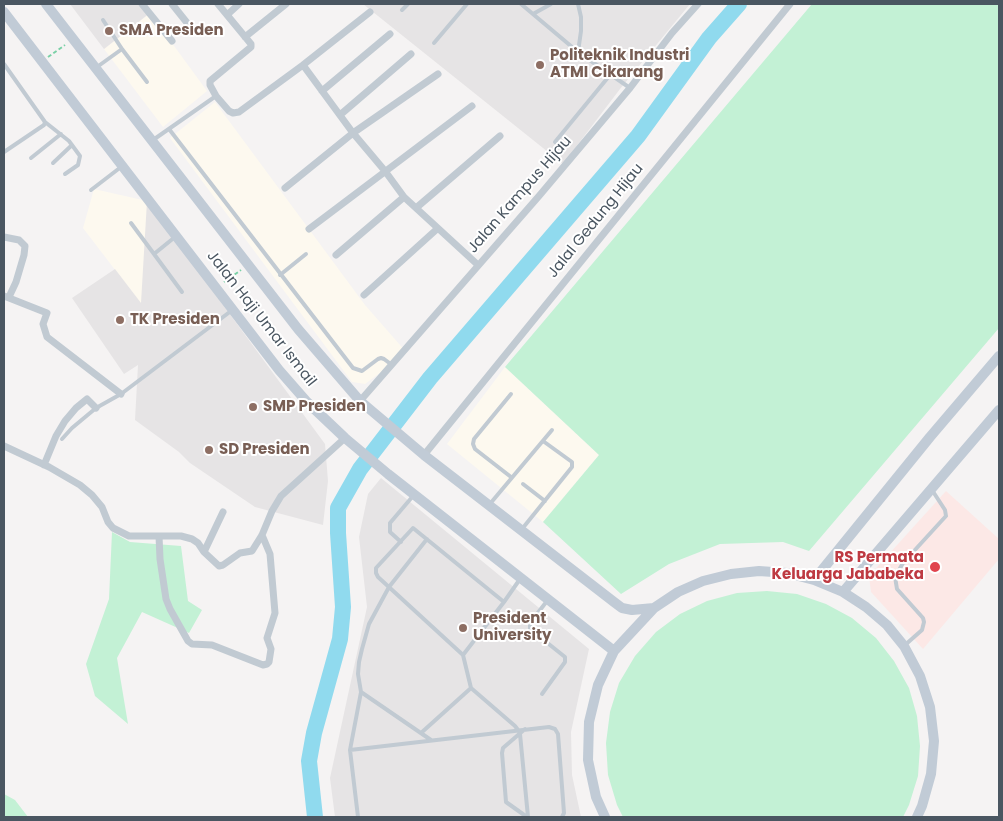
<!DOCTYPE html>
<html>
<head>
<meta charset="utf-8">
<style>
  body { margin:0 }
  #map { position:relative; width:1003px; height:821px; overflow:hidden; background:#f5f3f3; font-family:Poppins,sans-serif }
  canvas { display:block }
  .frame { position:absolute; inset:0; border:5px solid #4a5661; pointer-events:none }
</style>
</head>
<body>
<div id="map">
<canvas width="1003" height="821"></canvas>
<div class="frame"></div>
</div>
<script>
const c = document.querySelector('canvas').getContext('2d');
c.lineJoin = 'round';
function paint(path, color) { c.fillStyle = color; c.fill(path, 'evenodd'); }
const shape = rows => new Path2D(rows.map(r => 'M' + r).join(''));
function trace(path, color, width, dash) { c.strokeStyle = color; c.lineWidth = width; c.lineCap = dash ? 'butt' : 'round'; c.setLineDash(dash || []); c.stroke(path); }
function label(font, color, halo, rows, align = 'center') {
  c.font = font + ' Poppins,sans-serif'; c.lineWidth = 4; c.setLineDash([]); c.textBaseline = 'middle'; c.strokeStyle = halo; c.fillStyle = color; for (const [text, x, y, turn = 0] of rows) {
    c.save(); c.translate(x, y); c.rotate((+turn || 0) * Math.PI / 180); c.textAlign = isNaN(turn) ? turn : align; if (halo) c.strokeText(text, 0, 0); c.fillText(text, 0, 0); c.restore();
  }
}
const commercial = shape([
  [150,13,207,91,163,127,104,49],
  [215,102,365,305,407,353,365,384,352,382,170,138],
  [94,189,147,201,171,343,83,228],
  [505,367,599,455,543,522,447,444]
]);
const education = shape([
  [70,4,143,4,150,13,104,49],
  [363,4,690,4,620,89,563,164],
  [147,201,325,444,328,481,323,525,255,507,190,463,179,452,135,420,138,365,124,374,72,298,115,269,141,303],
  [381,478,589,649,571,732,572,775,581,817,335,817,330,778,367,607,359,537,368,494]
]);
const medical = shape([
  [946,491,999,539,999,559,923,649,871,592,869,576]
]);
const green = shape([
  [812,4,999,4,999,328,809,551,783,542,720,544,669,564,621,594,543,522,599,455,505,367],
  [112,532,130,542,181,546,188,601,202,610,189,633,142,612,117,658,128,724,95,696,86,664,109,599],
  [767,591,797,594,826,604,852,618,876,638,894,661,909,688,917,716,920,746,918,776,909,805,903,817,623,817,617,805,608,775,606,743,610,712,619,683,635,656,656,632,680,614,707,601,737,593],
  [4,794,15,800,28,817,4,817]
]);
const river = shape([
  [315,817,309,761,314,733,340,639,343,607,338,533,338,508,360,469,430,378,638,136,709,38,739,4]
]);
const path = shape([
  [48,57,65,45],
  [224,282,241,270]
]);
const lane = shape([
  [521,4,578,52,630,88],
  [402,10,408,4],
  [533,14,551,4],
  [434,43,467,4],
  [122,49,147,82],
  [578,52,581,31,581,17,578,4],
  [4,64,45,122,69,141,80,156,78,165,65,174],
  [97,67,122,49,103,20],
  [169,129,353,368,362,371,378,359,381,358,384,359,392,365],
  [153,140,216,96],
  [555,142,610,75],
  [4,152,44,125,45,122],
  [31,158,61,134],
  [53,163,72,145],
  [91,190,121,167],
  [131,223,154,254],
  [175,237,154,254,182,292],
  [280,275,306,254],
  [62,439,72,428,96,408,121,394,231,311],
  [511,477,475,449,473,444,474,439,511,394],
  [523,484,545,501],
  [489,505,552,430],
  [522,529,572,467,572,462,543,441],
  [401,542,390,532,390,523,413,496],
  [504,602,413,528,376,568,376,573,378,577,463,655,471,688,515,726,518,730],
  [905,645,922,630,924,622,923,618,897,589,895,577,903,563,946,516,945,510,932,490],
  [463,655,504,602,520,579],
  [361,692,431,740],
  [542,694,565,662,565,657,530,629,530,623,547,601],
  [525,729,503,748,502,753,506,802,527,817],
  [421,733,471,688],
  [520,734,528,817],
  [350,750,549,727,555,729,558,734,564,813,562,817],
  [358,817,350,750,361,692,358,674,359,662,362,649,369,624,389,587,427,539]
]);
const street = shape([
  [142,4,172,41],
  [172,4,192,29],
  [218,4,251,44,251,47,210,81,210,85,216,96,229,111,233,113,239,112,303,65,370,12],
  [227,15,239,4],
  [245,37,286,4],
  [303,65,353,133,385,171,404,197,478,265],
  [322,91,390,34],
  [340,115,411,54],
  [285,188,353,133,438,74],
  [416,208,500,136],
  [309,229,472,106],
  [4,237,19,240,25,246,24,255,16,282,9,297],
  [336,255,404,197],
  [364,295,437,229],
  [4,296,47,313,43,324,47,337,121,394],
  [360,401,539,196,630,88,672,33,698,4],
  [4,446,49,467,80,485,92,495,102,507,108,522,113,528,129,536,181,536,192,539,198,543,204,552,219,566,223,565,240,553,252,551,262,535,272,511,281,496,345,438],
  [424,455,790,4],
  [44,465,56,436,65,421,76,408,87,399,96,408],
  [159,536,160,559,166,599,170,609,188,641,192,644,212,645,263,665,267,664,269,662,271,649,267,638,275,613,270,554,262,535],
  [204,552,223,512]
]);
const secondary = shape([
  [46,4,298,329,360,401,424,455,614,602,622,608,632,610,654,608],
  [4,12,279,370,307,402,345,438,388,474,614,651],
  [814,580,930,437,999,356],
  [843,592,999,410],
  [605,817,596,797,588,760,589,722,598,685,614,651,654,608,678,592,703,581,731,574,759,571,787,573,814,580,843,592,866,607,887,625,904,646,920,676,930,707,934,741,931,774,922,806,917,817]
]);
const markers = [
  [109,31,5,"#8d6e63"],
  [540,65,5,"#8d6e63"],
  [120,320,5,"#8d6e63"],
  [253,407,5,"#8d6e63"],
  [209,450,5,"#8d6e63"],
  [935,567,6,"#e0444e"],
  [463,628,5,"#8d6e63"]
];
const educationNames = [
  ["SMA Presiden",119,31],
  ["Politeknik Industri",550,56],
  ["ATMI Cikarang",550,73],
  ["TK Presiden",130,320],
  ["SMP Presiden",263,407],
  ["SD Presiden",219,450],
  ["President",473,619],
  ["University",473,636]
];
const streetNames = [
  ["Jalan Kampus Hijau",520,195,-49],
  ["Jalal Gedung Hijau",596,221,-51],
  ["Jalan Haji Umar Ismail",261,319,52]
];
const healthNames = [
  ["RS Permata",924,558],
  ["Keluarga Jababeka",924,575]
];
paint(commercial, '#fdf9ef');
paint(education, '#e6e4e5');
paint(medical, '#fce8e6');
paint(green, '#c3f1d5');
trace(river, '#90daee', 16);
trace(path, '#7ad0a6', 2, [4, 2.5]);
trace(lane, '#c1cad2', 4);
trace(street, '#c1cad2', 7);
trace(secondary, '#c1cbd6', 10);
for (const [x, y, r, color] of markers) { const dot = new Path2D(); dot.arc(x, y, r, 0, 2 * Math.PI); c.fillStyle = color; c.fill(dot); trace(dot, '#fff', 2); }
label('bold 15px', '#785e54', '#fff', educationNames, 'left');
label('15px', '#4a5661', '#fff', streetNames);
label('bold 15px', '#be3a42', '#fff', healthNames, 'right');
</script>
</body>
</html>
